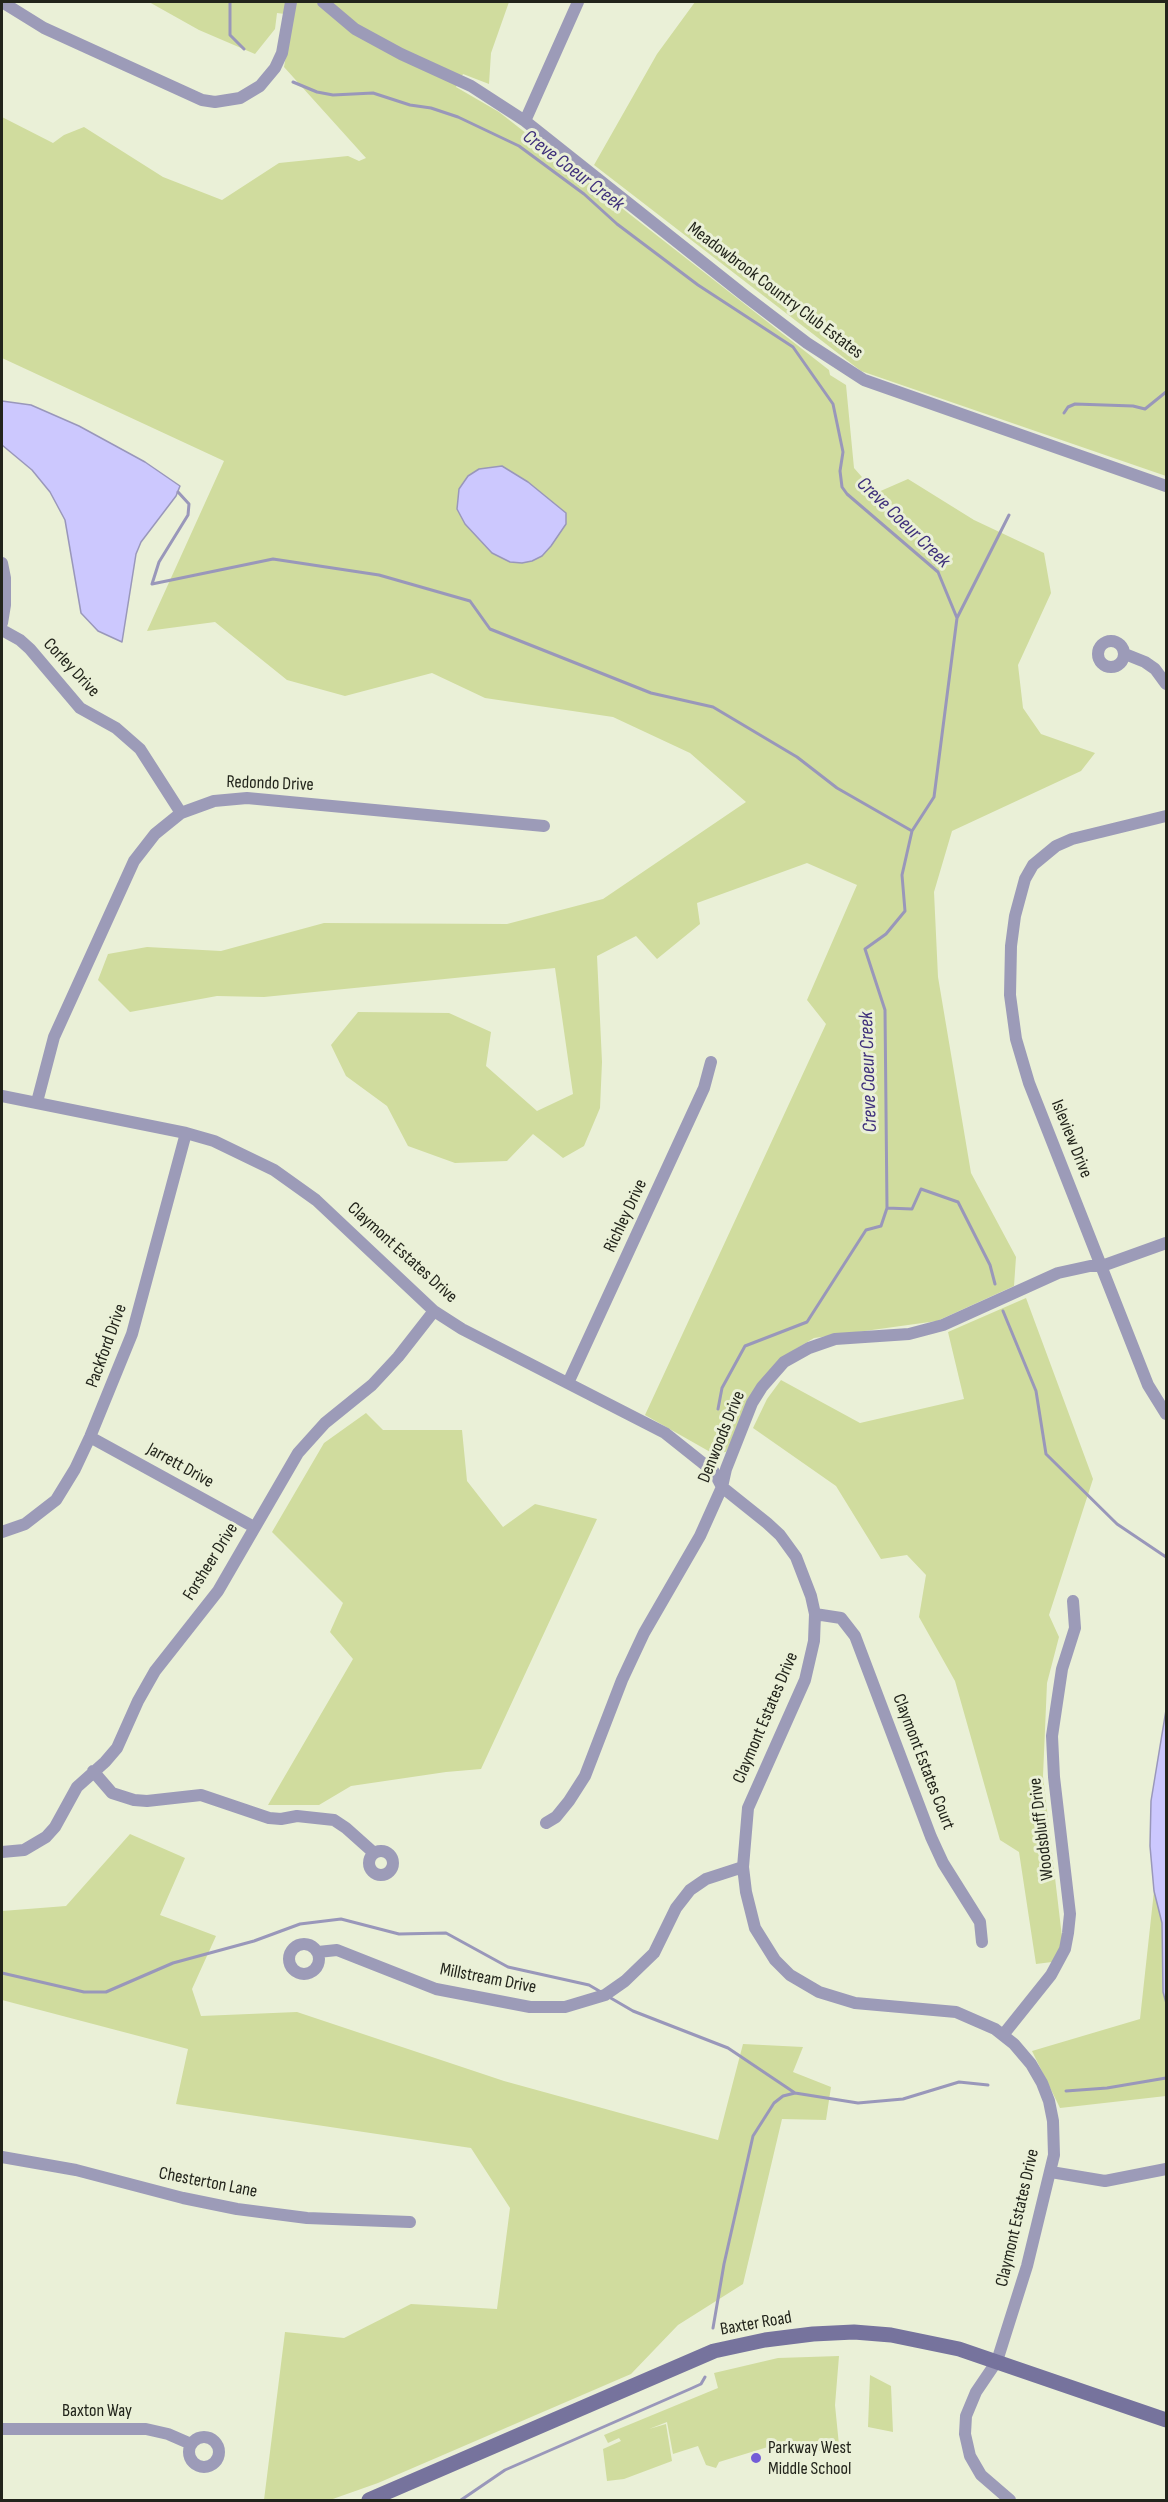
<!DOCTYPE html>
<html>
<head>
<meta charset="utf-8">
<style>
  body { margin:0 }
  #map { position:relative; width:1168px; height:2502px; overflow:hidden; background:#eaf0d7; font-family:"Sofia Sans Condensed",sans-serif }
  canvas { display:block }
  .frame { position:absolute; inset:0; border:3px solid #22241b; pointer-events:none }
</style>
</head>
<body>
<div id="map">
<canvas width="1168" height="2502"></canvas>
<div class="frame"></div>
</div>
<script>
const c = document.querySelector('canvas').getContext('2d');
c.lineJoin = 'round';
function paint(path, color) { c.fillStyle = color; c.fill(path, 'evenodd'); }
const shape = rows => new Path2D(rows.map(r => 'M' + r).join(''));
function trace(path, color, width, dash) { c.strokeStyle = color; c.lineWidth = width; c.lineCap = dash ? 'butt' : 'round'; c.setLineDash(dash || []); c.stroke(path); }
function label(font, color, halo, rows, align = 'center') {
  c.font = font + ' "Sofia Sans Condensed",sans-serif'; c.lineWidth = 6; c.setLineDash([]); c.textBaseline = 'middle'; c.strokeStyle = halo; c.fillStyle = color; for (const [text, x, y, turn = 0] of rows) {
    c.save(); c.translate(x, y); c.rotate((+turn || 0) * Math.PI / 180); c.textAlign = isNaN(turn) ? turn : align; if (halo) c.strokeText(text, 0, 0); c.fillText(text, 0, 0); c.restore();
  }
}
const green = shape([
  [149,2,287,2,285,14,277,13,275,29,255,54,199,30],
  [295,2,509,2,491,53,489,84,463,74,456,87,499,112,829,370,830,375,846,385,854,468,876,493,908,479,974,520,1044,553,1051,593,1018,665,1023,708,1041,734,1095,753,1081,771,952,831,934,892,938,977,971,1173,1016,1257,1014,1286,937,1321,814,1338,794,1350,738,1430,726,1452,712,1453,645,1415,826,1024,807,1000,857,885,807,863,697,903,700,924,657,959,636,936,597,956,602,1062,600,1108,584,1146,563,1158,533,1134,507,1161,455,1163,408,1146,387,1106,346,1076,331,1045,358,1012,449,1013,491,1032,486,1066,537,1111,573,1094,555,968,264,997,217,996,130,1012,98,980,108,954,147,947,221,951,324,923,507,924,603,899,746,802,690,753,613,717,485,698,432,673,345,696,287,680,215,622,147,631,224,461,2,358,2,117,53,143,64,135,84,127,163,177,222,200,279,163,348,156,359,161,366,158,284,67],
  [695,2,1166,2,1166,476,861,371,594,165,657,54],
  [1026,1298,1093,1479,1049,1615,1059,1637,1047,1683,1043,1776,1062,1937,1060,1961,1036,1964,1019,1852,1000,1840,955,1681,919,1617,926,1575,907,1555,881,1559,836,1486,753,1428,767,1399,781,1380,860,1423,964,1399,948,1332],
  [366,1413,383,1430,462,1430,467,1481,503,1527,535,1504,597,1519,481,1769,446,1772,351,1786,319,1805,268,1805,353,1659,330,1632,343,1603,272,1532,324,1443],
  [130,1834,185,1858,160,1915,216,1936,192,1989,201,2016,297,2012,504,2081,718,2140,743,2044,803,2047,793,2072,831,2087,826,2120,782,2119,743,2284,678,2325,631,2374,378,2483,330,2500,264,2500,285,2332,344,2338,411,2304,497,2309,510,2208,471,2148,176,2104,188,2049,2,2000,2,1911,66,1906],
  [1154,1891,1162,1923,1163,1992,1166,2003,1166,2096,1060,2108,1032,2051,1140,2019],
  [839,2356,835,2405,840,2455,789,2444,779,2448,771,2446,719,2462,716,2468,706,2465,698,2446,673,2454,667,2422,649,2429,666,2424,672,2461,624,2479,607,2481,603,2449,621,2441,619,2438,608,2443,604,2435,718,2388,714,2373,778,2358],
  [870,2375,891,2386,893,2432,868,2427]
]);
const water = shape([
  [2,401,31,405,79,426,145,462,180,486,176,496,141,542,136,554,122,642,98,631,81,613,65,520,50,492,32,470,2,445,2,401],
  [502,466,528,482,566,513,566,524,551,546,542,556,532,561,522,563,510,562,492,553,465,524,457,509,459,489,468,476,479,469,502,466],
  [1166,1710,1166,2003,1163,1992,1162,1923,1154,1891,1150,1846,1151,1801,1166,1710]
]);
const stream = shape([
  [230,2,230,35,244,49],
  [293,82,317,92,333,95,373,93,410,105,431,108,458,117,519,146,584,194,617,224,698,285,793,347,833,404,843,452,840,471,842,487,847,494,938,572,957,618,934,797,912,831,902,875,905,911,886,934,865,949,885,1010,887,1208,912,1209,921,1189,958,1202,990,1265,995,1284],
  [1064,413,1068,407,1075,404,1133,406,1145,409,1166,392],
  [178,492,189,504,188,515,159,562,152,584,273,559,379,575,470,601,490,629,651,693,713,707,797,757,837,788,912,831],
  [957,618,1009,515],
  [1003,1311,1036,1391,1046,1454,1117,1524,1166,1557],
  [718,1409,722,1388,745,1346,807,1322,866,1230,881,1226,887,1208],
  [2,1973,84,1992,106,1992,173,1963,254,1941,300,1924,341,1919,399,1934,446,1933,508,1967,589,1985,601,1992],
  [609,1997,633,2011,728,2048,795,2093],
  [1066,2091,1107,2088,1166,2078],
  [713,2328,724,2264,753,2136,774,2103,783,2096,795,2093,858,2103,903,2099,959,2082,988,2085],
  [461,2500,505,2470,690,2389,701,2384,705,2377]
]);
const minor = shape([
  [2,2,44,28,202,100,215,102,240,98,260,86,275,68,282,53,291,2],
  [323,2,355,29,401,54,471,86,525,121,744,295,807,343,864,380,1166,486],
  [525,121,578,2],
  [2,563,5,578,5,605,2,623],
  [2,630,20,640,30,649,80,708,116,728,140,749,181,813],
  '1098 654a13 13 0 1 1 26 0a13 13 0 1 1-26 0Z',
  [1125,654,1145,662,1155,669,1166,684],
  [1166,816,1072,839,1056,846,1033,865,1025,879,1015,916,1011,946,1010,995,1016,1039,1029,1083,1148,1385,1166,1414],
  [2,1096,186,1133,214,1141,274,1170,316,1200,434,1311,462,1329,665,1433,714,1472,722,1487,767,1523,780,1535,796,1557,811,1596,815,1614,814,1641,805,1680,748,1808,743,1867,746,1892,755,1928,775,1960,790,1975,819,1992,855,2003,956,2012,995,2029,1014,2044,1031,2064,1042,2083,1049,2101,1053,2121,1054,2155,1027,2266,997,2361,976,2392,966,2416,965,2434,970,2456,981,2475,1010,2500],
  [37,1102,54,1037,134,861,155,834,181,813,214,801,247,798,544,826],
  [568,1383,704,1088,711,1062],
  [90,1437,254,1527],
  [2,1532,25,1524,56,1500,75,1469,90,1437,132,1334,186,1133],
  [815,1614,841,1618,855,1636,931,1837,943,1863,980,1922,982,1942],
  [93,1771,112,1793,134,1800,147,1801,201,1795,269,1818,281,1819,297,1816,334,1820,346,1828,374,1853],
  [546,1823,556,1817,569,1801,585,1776,622,1680,644,1633,700,1536,722,1487,726,1469,752,1403,762,1387,784,1362,809,1348,835,1339,909,1334,943,1325,1058,1273,1090,1266,1102,1266,1166,1243],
  '369 1863a12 12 0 1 1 24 0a12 12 0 1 1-24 0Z',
  [2,1852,24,1850,46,1837,55,1827,77,1787,105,1762,117,1748,138,1701,155,1671,218,1591,298,1453,325,1423,372,1385,398,1357,434,1311],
  '289 1959a15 15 0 1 1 30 0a15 15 0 1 1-30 0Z',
  [318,1952,337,1950,436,1989,530,2007,565,2007,605,1995,625,1981,654,1953,676,1908,690,1890,706,1879,743,1867],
  [1003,2035,1051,1975,1065,1949,1068,1933,1070,1914,1054,1777,1052,1736,1062,1669,1075,1628,1073,1601],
  [2,2157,76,2170,183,2198,237,2209,307,2218,410,2222],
  [1051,2172,1105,2181,1166,2169],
  [2,2429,146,2429,168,2434,191,2444],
  '189 2452a15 15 0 1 1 30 0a15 15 0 1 1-30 0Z'
]);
const secondary = shape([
  [369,2500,714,2351,765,2340,813,2334,854,2332,891,2335,959,2349,1166,2420]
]);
const markers = [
  [756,2458,6,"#735dd7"]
];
const streetNames = [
  ["Meadowbrook Country Club Estates",775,291,37],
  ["Corley Drive",71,668,47],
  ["Redondo Drive",270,784,2],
  ["Isleview Drive",1071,1139,68],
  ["Richley Drive",626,1216,-65],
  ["Claymont Estates Drive",402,1253,42],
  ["Packford Drive",107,1346,-70],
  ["Denwoods Drive",722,1437,-68],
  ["Jarrett Drive",180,1466,29],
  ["Forsheer Drive",211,1562,-58],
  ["Claymont Estates Drive",766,1718,-67],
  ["Claymont Estates Court",923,1762,69],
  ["Woodsbluff Drive",1042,1829,-97],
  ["Millstream Drive",488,1979,11],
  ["Chesterton Lane",208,2183,11],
  ["Claymont Estates Drive",1018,2218,-77],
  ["Baxter Road",756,2324,-10],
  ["Baxton Way",97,2411]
];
const poiNames = [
  ["Parkway West",768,2448],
  ["Middle School",768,2469]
];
const waterNames = [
  ["Creve Coeur Creek",573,171,37],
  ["Creve Coeur Creek",903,523,44],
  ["Creve Coeur Creek",869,1072,-92]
];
paint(green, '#d0dc9e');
paint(water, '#ccc8fe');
trace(water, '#9997ba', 1.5);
trace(stream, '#9997ba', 3);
trace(minor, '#9c9bb8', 12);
trace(secondary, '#76739d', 15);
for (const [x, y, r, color] of markers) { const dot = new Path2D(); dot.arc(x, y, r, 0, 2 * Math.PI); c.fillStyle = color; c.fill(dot); trace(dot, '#eaf0d7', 2); }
label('18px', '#22241b', '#eaf0d7', streetNames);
label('18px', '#22241b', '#eaf0d7', poiNames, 'left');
label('italic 20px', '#3e2f7b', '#eaf0d7', waterNames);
</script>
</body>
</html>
